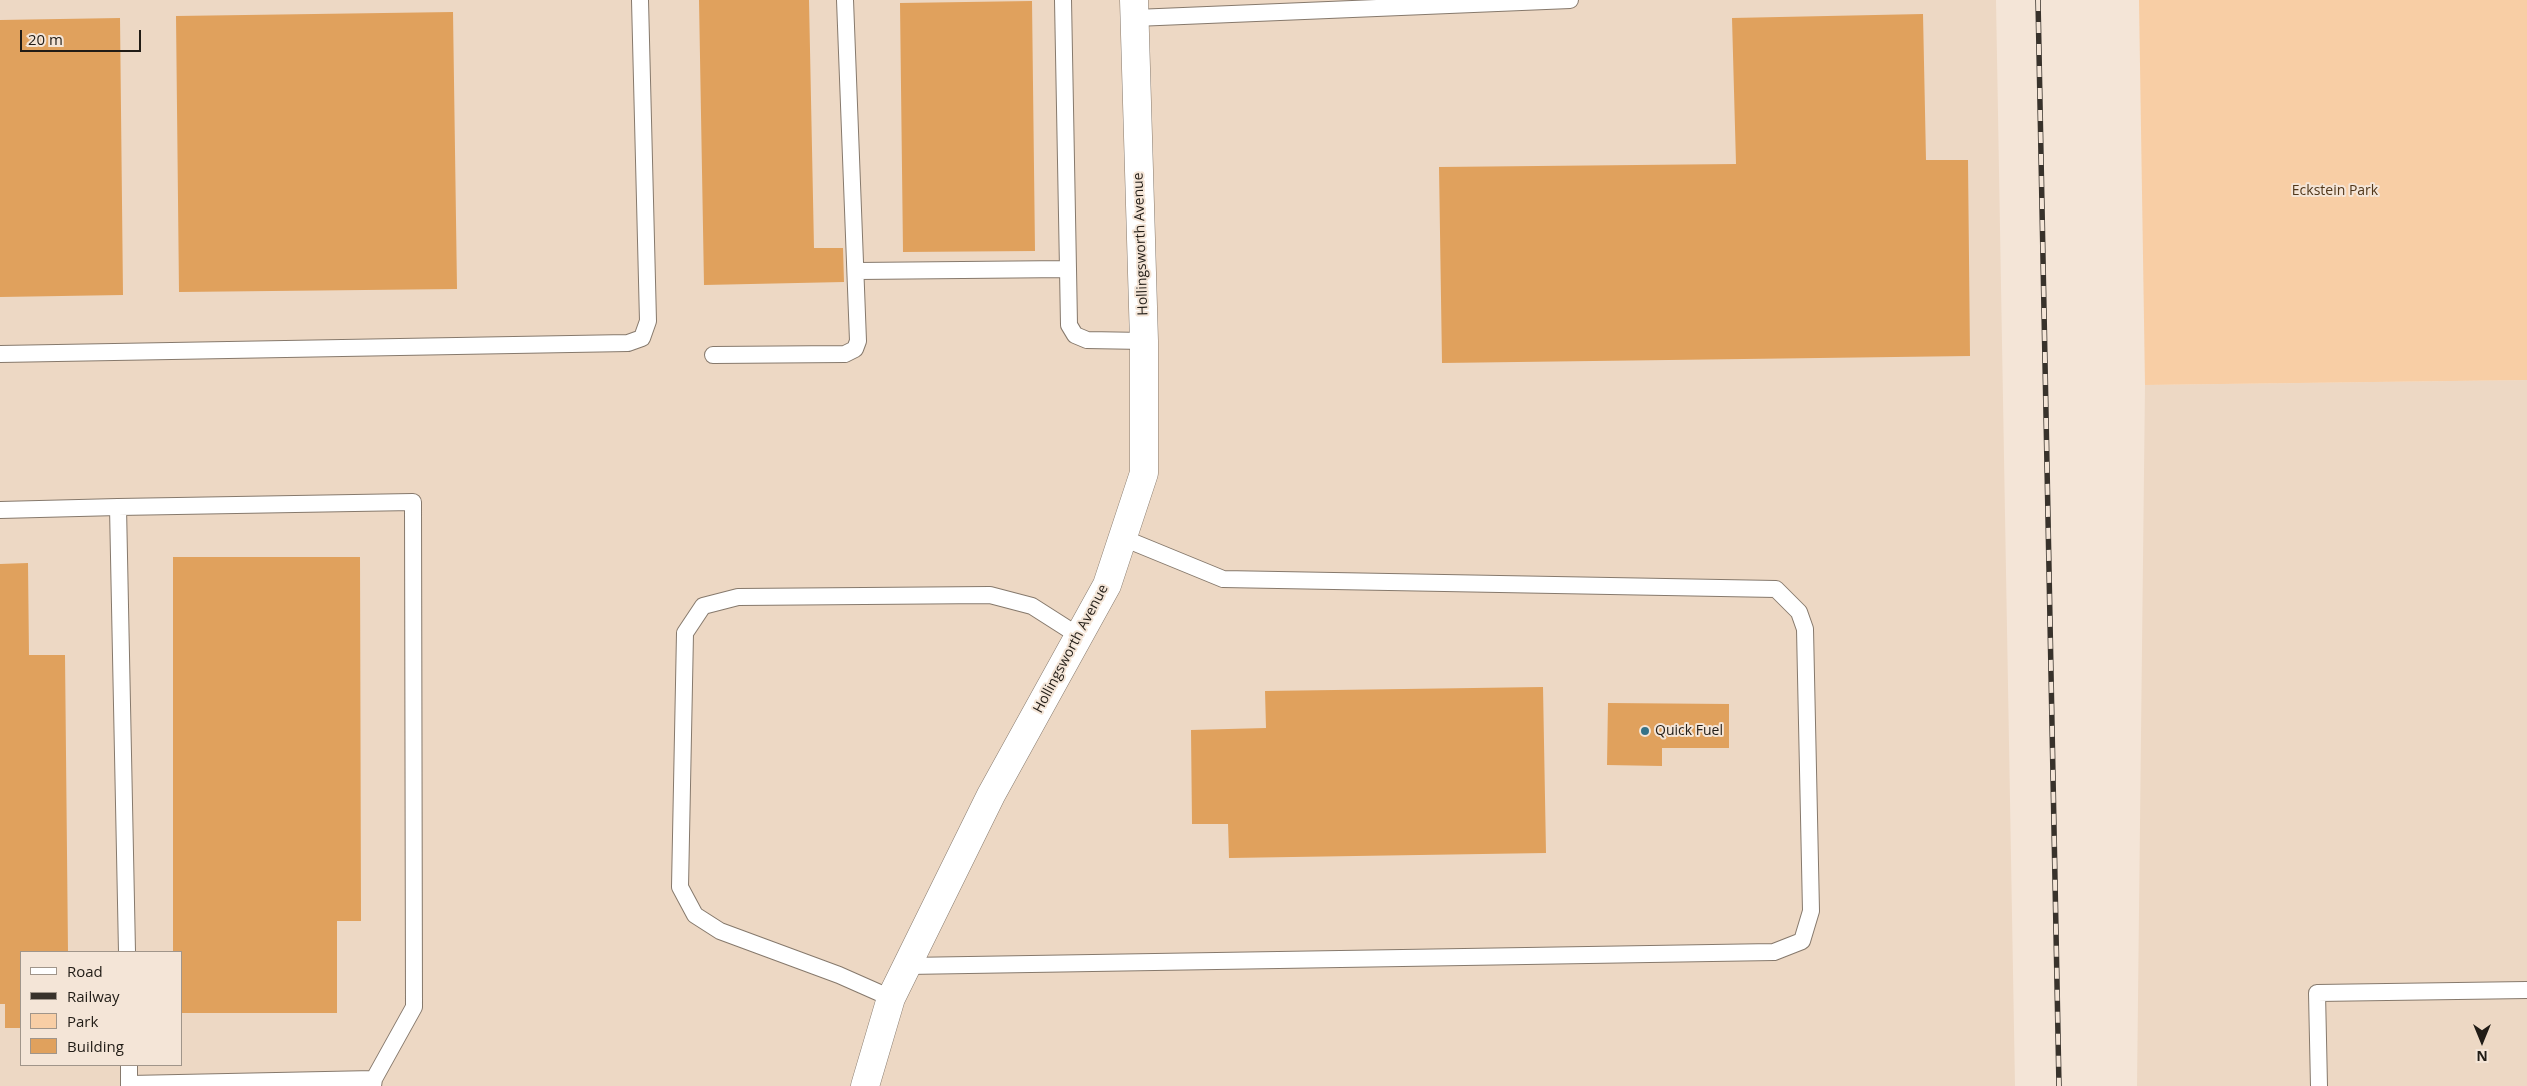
<!DOCTYPE html>
<html>
<head>
<meta charset="utf-8">
<style>
  body { margin:0 }
  #map { position:relative; width:2527px; height:1086px; overflow:hidden; background:#f4e5d7; font-family:"Open Sans",sans-serif }
  canvas { display:block }
  .legend { position:absolute; left:20px; top:951px; width:162px; height:115px; box-sizing:border-box; background:#f4e5d7; border:1px solid #a0958a; margin:0; padding:6px 9px; list-style:none; font-size:15px; color:#211c16 }
  .legend li { display:flex; align-items:center; gap:10px; height:25px }
  .legend b { width:25px; border:1px solid #a0958a }
  .north { position:absolute; left:2457px; top:1016px; width:50px; height:50px; -webkit-text-stroke:4px #f4e5d7; paint-order:stroke; rotate:180deg; font-size:14px; font-weight:700; line-height:20px; text-align:center; color:#211c16 }
  .north::after { content:''; display:block; margin:auto; width:18px; height:22px; background:#211c16; clip-path:polygon(50% 0,100% 100%,50% 72%,0 100%) }
  .scale { position:absolute; left:20px; top:30px; width:121px; height:22px; box-sizing:border-box; border:2px solid #211c16; border-top:0; padding-left:6px; font-size:15px; line-height:18px; white-space:nowrap; color:#211c16; -webkit-text-stroke:4px #f4e5d7; paint-order:stroke }
</style>
</head>
<body>
<div id="map">
<canvas width="2527" height="1086"></canvas>
<ul class="legend">
<li><b style="height:6px;background:#fff"></b>Road</li>
<li><b style="height:6px;background:#38322b"></b>Railway</li>
<li><b style="height:14px;background:#f8cea5"></b>Park</li>
<li><b style="height:14px;background:#e0a15d"></b>Building</li>
</ul>
<div class="north">N</div>
<div class="scale">20 m</div>
</div>
<script>
const c = document.querySelector('canvas').getContext('2d');
c.lineJoin = 'round';
function paint(path, color) { c.fillStyle = color; c.fill(path, 'evenodd'); }
const shape = rows => new Path2D(rows.map(r => 'M' + r).join(''));
function trace(path, color, width, dash) { c.strokeStyle = color; c.lineWidth = width; c.lineCap = dash ? 'butt' : 'round'; c.setLineDash(dash || []); c.stroke(path); }
function label(font, color, halo, rows, align = 'center') {
  c.font = font + ' "Open Sans",sans-serif'; c.lineWidth = 4; c.setLineDash([]); c.textBaseline = 'middle'; c.strokeStyle = halo; c.fillStyle = color; for (const [text, x, y, turn = 0] of rows) {
    c.save(); c.translate(x, y); c.rotate((+turn || 0) * Math.PI / 180); c.textAlign = isNaN(turn) ? turn : align; if (halo) c.strokeText(text, 0, 0); c.fillText(text, 0, 0); c.restore();
  }
}
const built = shape([
  [0,0,1996,0,2015,1086,0,1086],
  [21,952,181,952,181,1065,21,1065],
  [2527,380,2527,1086,2137,1086,2145,385]
]);
const green = shape([
  [2139,0,2527,0,2527,380,2145,385]
]);
const building = shape([
  [699,0,809,0,814,248,843,248,844,282,704,285],
  [1032,1,1035,251,903,252,900,3],
  [453,12,457,289,179,292,176,16],
  [1923,14,1926,160,1968,160,1970,356,1442,363,1439,167,1736,164,1732,18],
  [120,18,123,295,0,297,0,20],
  [173,557,360,557,361,921,337,921,337,1013,181,1013,181,952,173,952],
  [28,563,29,655,65,655,68,952,21,952,21,1028,5,1028,5,1004,0,1004,0,564],
  [1543,687,1546,853,1229,858,1228,824,1192,824,1191,730,1266,728,1265,691],
  [1608,703,1729,704,1729,748,1662,748,1662,766,1607,765]
]);
const lane = shape([
  [1135,18,1570,0],
  [1068,269,1069,325,1075,335,1087,340,1144,341],
  [857,271,1068,269,1063,0],
  [0,354,628,343,642,338,648,321,640,0],
  [713,355,845,354,855,349,858,341,845,0],
  [0,510,118,507],
  [127,952,118,507,413,502,414,1007,374,1079,373,1086],
  [907,966,1774,952,1802,941,1811,911,1805,629,1799,612,1776,589,1223,579,1123,538],
  [891,998,839,975,720,931,695,915,680,887,685,633,703,606,738,597,990,595,1032,606,1079,636],
  [129,1065,129,1086],
  [130,1084,374,1079],
  [2319,1086,2317,993,2527,990]
]);
const street = shape([
  [865,1086,891,998,991,795,1107,585,1144,473,1144,341,1134,0]
]);
const rail = shape([
  [2038,0,2059,1086]
]);
const markers = [
  [1645,731,5,"#357288"]
];
const parkNames = [
  ["Eckstein Park",2335,191]
];
const streetNames = [
  ["Hollingsworth Avenue",1141,244,-92],
  ["Hollingsworth Avenue",1071,649,-62]
];
const poiNames = [
  ["Quick Fuel",1655,731]
];
paint(built, '#edd8c4');
paint(green, '#f8cea5');
paint(building, '#e0a15d');
trace(lane, '#86796c', 18);
trace(street, '#86796c', 29);
trace(lane, '#fff', 16);
trace(street, '#fff', 28);
trace(rail, '#38322b', 5.5);
trace(rail, '#f4e5d7', 4, [11]);
for (const [x, y, r, color] of markers) { const dot = new Path2D(); dot.arc(x, y, r, 0, 2 * Math.PI); c.fillStyle = color; c.fill(dot); trace(dot, '#f4e5d7', 2); }
label('14px', '#51371a', '#f4e5d7', parkNames);
label('14px', '#211c16', '#f4e5d7', streetNames);
label('14px', '#211c16', '#f4e5d7', poiNames, 'left');
</script>
</body>
</html>
